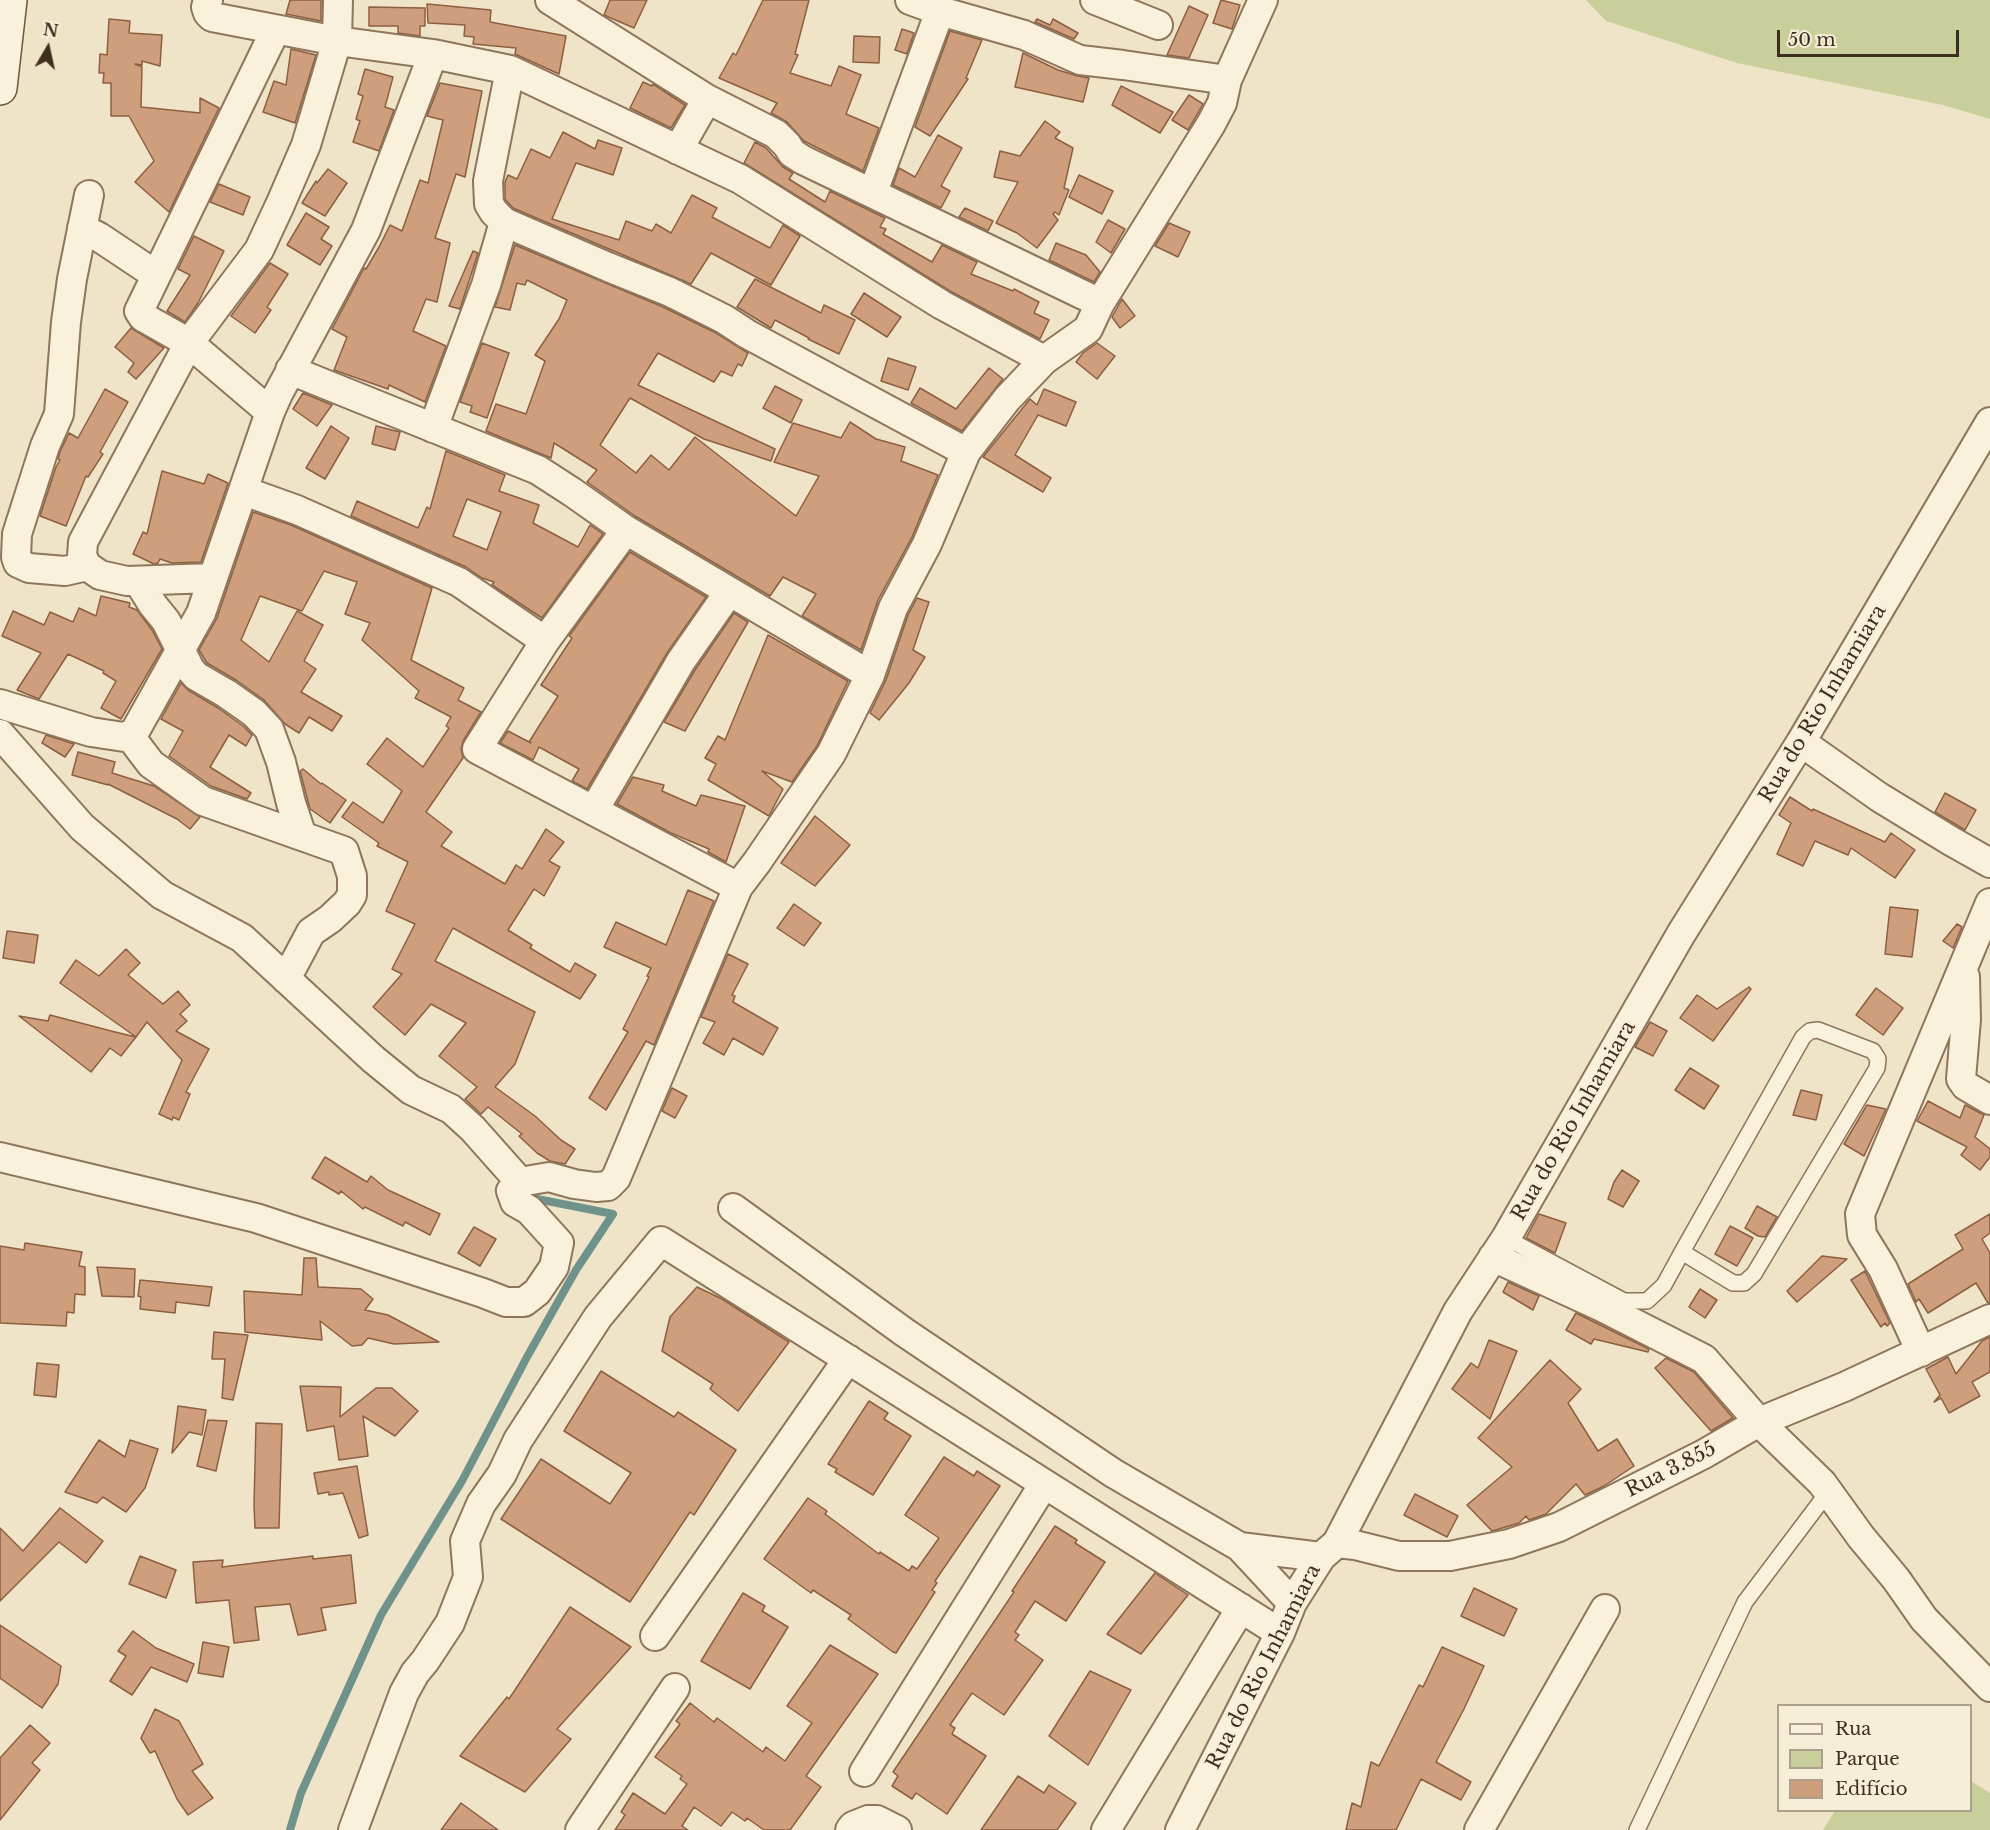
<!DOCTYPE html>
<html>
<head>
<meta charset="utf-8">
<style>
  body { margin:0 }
  #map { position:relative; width:1990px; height:1830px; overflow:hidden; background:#f0e4c8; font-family:"Libre Baskerville",serif }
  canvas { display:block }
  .legend { position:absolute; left:1777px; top:1704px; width:195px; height:108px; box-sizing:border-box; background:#f7eed8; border:2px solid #ada18e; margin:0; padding:8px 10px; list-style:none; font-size:18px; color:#3d2e20 }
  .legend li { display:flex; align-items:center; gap:12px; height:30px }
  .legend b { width:30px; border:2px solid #ada18e }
  .north { position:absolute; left:18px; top:18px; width:60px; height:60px; -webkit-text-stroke:4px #f7eed8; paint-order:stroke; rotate:9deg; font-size:16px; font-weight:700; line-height:24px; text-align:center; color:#3d2e20 }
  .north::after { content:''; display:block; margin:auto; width:21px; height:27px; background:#3d2e20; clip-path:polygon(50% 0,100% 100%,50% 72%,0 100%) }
  .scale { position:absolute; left:1777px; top:30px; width:182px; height:27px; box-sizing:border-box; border:3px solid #3d2e20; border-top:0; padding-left:8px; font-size:18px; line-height:21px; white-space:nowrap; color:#3d2e20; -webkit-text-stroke:4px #f7eed8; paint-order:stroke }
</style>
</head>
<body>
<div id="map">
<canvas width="1990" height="1830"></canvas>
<ul class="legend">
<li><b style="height:8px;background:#faf1dc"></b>Rua</li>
<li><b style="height:16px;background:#c9cf9b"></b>Parque</li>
<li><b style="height:16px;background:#cf9f7d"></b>Edifício</li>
</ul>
<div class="north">N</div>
<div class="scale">50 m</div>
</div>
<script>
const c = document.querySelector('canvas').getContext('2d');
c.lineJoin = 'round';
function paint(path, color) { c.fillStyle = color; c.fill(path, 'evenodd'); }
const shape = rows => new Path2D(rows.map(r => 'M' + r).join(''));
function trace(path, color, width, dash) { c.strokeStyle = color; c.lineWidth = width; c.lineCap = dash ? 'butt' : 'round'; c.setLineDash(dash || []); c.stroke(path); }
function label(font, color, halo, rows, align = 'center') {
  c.font = font + ' "Libre Baskerville",serif'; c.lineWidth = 4.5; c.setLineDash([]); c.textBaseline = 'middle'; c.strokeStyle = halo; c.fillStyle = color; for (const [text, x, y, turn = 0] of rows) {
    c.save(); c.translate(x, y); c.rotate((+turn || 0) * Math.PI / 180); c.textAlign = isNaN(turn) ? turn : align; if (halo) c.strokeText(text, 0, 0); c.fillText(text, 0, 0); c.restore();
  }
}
const green = shape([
  [1586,0,1990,0,1990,119,1943,105,1737,63,1606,21],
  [1971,1781,1990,1793,1990,1830,1823,1830,1835,1811,1970,1810]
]);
const stream = shape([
  [290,1830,301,1793,381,1615,462,1481,527,1357,576,1270,613,1214,532,1198]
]);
const building = shape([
  [290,0,321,0,321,21,286,14,290,0],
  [610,0,647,0,634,28,604,15,610,0],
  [763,0,809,0,795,54,798,55,790,73,831,86,839,66,861,75,846,114,879,128,863,171,804,141,787,122,771,113,777,103,719,78,733,53,736,55,763,0],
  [1221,0,1240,5,1232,29,1213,23,1221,0],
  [427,4,491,10,490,22,566,36,559,74,515,54,516,48,473,44,474,37,464,36,465,25,428,23,427,4],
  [1189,6,1208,15,1189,58,1167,55,1189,6],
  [369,7,425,8,425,26,420,26,420,36,398,33,398,26,369,26,369,7],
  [109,19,130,21,129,33,162,35,160,66,142,61,142,65,135,64,142,67,141,107,200,113,200,98,219,108,169,212,135,182,154,161,129,116,111,116,111,83,103,83,104,73,99,73,100,54,107,55,109,19],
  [1037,19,1050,25,1053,19,1078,33,1074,39,1035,22,1037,19],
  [902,29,914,33,907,54,895,50,902,29],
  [950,31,982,40,966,78,968,79,930,136,915,127,950,31],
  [854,36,880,37,879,63,853,62,854,36],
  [291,49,316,55,295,123,263,112,274,81,286,85,291,49],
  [1023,53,1058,70,1078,76,1089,78,1083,102,1015,87,1023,53],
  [365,69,393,77,385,107,394,110,379,151,353,142,360,121,356,119,363,96,358,94,365,69],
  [643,82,652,86,653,84,685,105,671,128,630,108,643,82],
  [440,83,482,91,465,177,456,174,435,238,450,243,437,302,426,299,413,331,446,346,425,402,389,385,388,389,334,370,347,337,332,329,364,268,366,269,379,247,390,225,402,231,420,180,428,183,443,120,427,116,440,83],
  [1121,86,1173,112,1160,133,1112,105,1121,86],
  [1189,95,1203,104,1188,130,1172,120,1189,95],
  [1045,121,1060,132,1055,138,1073,148,1064,188,1069,190,1059,215,1055,212,1053,214,1058,220,1037,248,1017,233,996,223,1018,182,994,177,1000,151,1020,156,1045,121],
  [563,132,595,149,598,140,622,148,613,175,576,163,552,219,619,240,626,221,652,231,656,224,671,233,692,195,717,208,712,217,770,248,783,225,800,236,771,285,711,253,691,284,513,208,505,199,505,182,508,175,517,179,531,149,550,158,563,132],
  [938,135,962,148,941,186,950,191,941,208,893,185,899,168,915,177,938,135],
  [755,142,766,148,783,167,793,173,789,179,825,202,830,191,885,218,880,227,886,229,883,234,932,262,942,245,977,262,971,274,1013,291,1014,289,1039,302,1034,313,1049,320,1040,339,950,291,744,163,755,142],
  [328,169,347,183,325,216,302,203,316,181,317,183,328,169],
  [1079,175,1113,191,1102,214,1069,197,1079,175],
  [219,184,250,197,243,215,210,202,219,184],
  [965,208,993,221,988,231,959,217,965,208],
  [306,213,329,227,321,239,332,246,320,265,287,245,306,213],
  [1108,220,1125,229,1111,253,1096,242,1108,220],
  [1169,223,1190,232,1178,257,1155,246,1169,223],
  [194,236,224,251,198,303,185,322,167,311,190,275,178,269,194,236],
  [1056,243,1086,255,1100,272,1094,282,1049,260,1056,243],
  [515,245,663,307,716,333,748,353,742,366,738,364,732,376,721,371,714,382,658,353,638,385,775,449,771,461,704,439,630,398,600,445,636,473,651,455,669,470,695,437,796,516,819,476,774,462,793,423,841,438,850,422,876,439,905,447,901,461,938,475,912,537,878,600,861,650,802,616,816,594,783,577,770,596,635,516,587,482,597,470,554,443,551,458,486,431,496,404,526,414,545,361,535,355,559,319,567,300,527,280,525,285,517,283,510,310,495,307,515,245],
  [473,251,478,253,460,309,449,306,473,251],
  [270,263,288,274,267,307,271,310,255,333,231,316,270,263],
  [755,279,821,313,824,305,855,320,839,354,808,339,809,338,775,320,771,328,737,307,755,279],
  [864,293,901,317,887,337,851,314,864,293],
  [1122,299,1135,316,1120,328,1112,317,1122,299],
  [131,328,164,348,136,379,128,372,134,363,115,347,131,328],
  [482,343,509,353,487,418,470,412,472,406,460,402,482,343],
  [1097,343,1115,356,1097,379,1076,362,1083,353,1097,343],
  [888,358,916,367,908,390,881,381,888,358],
  [989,368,1003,379,962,431,911,403,920,388,956,409,989,368],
  [775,386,802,400,791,423,763,408,775,386],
  [105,389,128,402,100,452,103,454,88,477,86,476,66,526,40,516,56,467,60,460,58,459,60,452,69,433,78,438,105,389],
  [1044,389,1076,402,1066,426,1038,415,1015,455,1051,478,1043,492,983,457,1030,399,1037,405,1044,389],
  [303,393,332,405,317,426,293,409,303,393],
  [331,426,349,438,325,479,306,468,331,426],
  [376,426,400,432,395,450,372,444,376,426],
  [446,451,505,475,499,491,539,505,533,523,578,547,590,525,603,534,542,618,492,585,494,582,482,578,466,567,351,516,357,501,418,528,427,507,430,509,446,451],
  [467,499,501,512,487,550,453,536,467,499],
  [162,471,204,484,208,474,228,483,201,562,172,563,160,559,158,563,154,564,133,554,143,532,147,534,162,471],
  [253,512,291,525,432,588,411,660,464,688,458,700,481,712,463,741,461,749,463,758,426,812,452,832,441,846,505,884,516,865,522,869,546,829,564,842,549,861,560,867,544,896,534,889,508,930,532,945,530,948,570,972,575,963,596,975,580,999,453,928,435,961,535,1012,515,1064,495,1087,535,1116,561,1140,575,1149,565,1164,550,1161,537,1153,519,1136,522,1134,488,1107,481,1114,465,1099,477,1087,439,1056,466,1023,431,1004,405,1035,373,1007,402,974,392,969,415,924,386,911,408,862,377,846,379,843,342,817,353,802,383,823,402,791,367,764,387,738,423,767,449,728,446,726,451,717,415,698,419,691,362,640,370,623,345,614,357,582,324,571,302,611,260,596,241,640,269,662,297,611,323,625,304,661,316,669,301,692,342,716,332,731,309,717,299,733,285,724,264,700,236,680,207,663,199,650,217,618,253,512],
  [630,552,706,597,667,653,587,789,572,781,579,769,539,747,533,760,500,743,508,731,531,743,529,742,558,696,541,685,572,638,569,636,630,552],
  [101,596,130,603,129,607,137,610,152,630,162,649,121,719,101,708,116,681,103,673,104,671,68,654,39,699,17,690,41,653,2,636,13,611,44,625,50,612,73,622,79,608,96,616,101,596],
  [917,598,929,602,913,650,925,657,909,683,879,720,870,713,886,680,908,615,917,598],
  [734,613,748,622,685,731,664,722,695,670,734,613],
  [768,635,848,681,817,746,792,782,762,771,783,789,769,816,708,780,716,764,705,758,718,736,725,740,768,635],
  [181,683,188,690,218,708,243,726,252,735,246,746,229,735,210,767,251,793,247,799,211,786,169,756,183,731,161,719,181,683],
  [46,735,74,744,65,757,42,743,46,735],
  [78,752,115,762,112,773,154,786,200,817,190,829,177,819,108,784,108,785,72,775,78,752],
  [303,769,321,784,322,783,346,800,330,823,310,809,300,771,303,769],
  [633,777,664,785,662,791,696,806,701,795,745,806,726,862,708,852,709,849,671,833,617,804,633,777],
  [1945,793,1976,810,1965,830,1935,812,1945,793],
  [1790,797,1812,811,1813,809,1885,842,1891,833,1915,850,1895,878,1851,848,1848,855,1815,841,1803,866,1777,854,1791,823,1779,815,1790,797],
  [815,816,850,845,815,886,781,863,815,816],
  [688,890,714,901,654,1045,646,1041,606,1110,589,1098,628,1032,623,1029,649,977,647,976,651,968,604,947,616,922,666,945,688,890],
  [794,904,821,923,804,946,777,928,794,904],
  [1890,907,1918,910,1912,957,1885,954,1890,907],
  [1957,924,1962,927,1953,948,1943,941,1957,924],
  [7,931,38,935,34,963,3,958,7,931],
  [126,949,140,963,128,975,163,1004,178,991,190,1005,180,1014,187,1021,176,1031,209,1049,186,1092,190,1094,179,1120,173,1117,172,1120,159,1114,182,1060,147,1022,136,1037,60,983,76,960,99,976,126,949],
  [728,954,748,964,732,995,735,996,733,1002,778,1028,763,1055,733,1038,724,1055,703,1043,715,1022,701,1017,728,954],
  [1749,987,1751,989,1713,1041,1680,1018,1697,995,1717,1009,1749,987],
  [1876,988,1903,1008,1883,1035,1856,1015,1876,988],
  [50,1015,115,1032,136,1037,121,1056,110,1048,91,1072,19,1016,48,1021,50,1015],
  [1650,1022,1667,1031,1653,1056,1635,1047,1650,1022],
  [1690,1068,1719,1086,1704,1109,1675,1090,1690,1068],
  [672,1088,687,1096,675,1118,662,1111,672,1088],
  [1801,1090,1822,1095,1816,1120,1793,1115,1801,1090],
  [1928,1101,1960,1118,1965,1105,1984,1115,1975,1137,1990,1149,1990,1157,1980,1170,1961,1155,1967,1147,1917,1121,1928,1101],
  [1867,1105,1886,1109,1864,1156,1844,1144,1867,1105],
  [325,1157,367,1182,371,1176,388,1190,440,1214,430,1235,405,1222,403,1226,365,1207,363,1209,341,1191,339,1194,312,1178,325,1157],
  [1622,1170,1639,1181,1623,1207,1608,1199,1614,1182,1622,1170],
  [1757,1206,1777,1217,1765,1237,1758,1236,1745,1228,1757,1206],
  [1539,1214,1566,1223,1555,1253,1526,1238,1539,1214],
  [1990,1214,1990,1233,1982,1239,1990,1253,1990,1303,1988,1303,1976,1283,1928,1313,1919,1299,1916,1302,1908,1284,1963,1249,1955,1235,1990,1214],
  [1730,1226,1753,1238,1737,1266,1715,1254,1730,1226],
  [474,1227,496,1239,480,1266,458,1253,474,1227],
  [25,1243,82,1252,79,1266,85,1267,85,1295,75,1294,74,1313,67,1312,66,1326,0,1323,0,1246,24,1250,25,1243],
  [1822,1256,1847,1259,1797,1302,1787,1291,1822,1256],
  [304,1258,316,1258,318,1287,361,1289,373,1299,365,1310,388,1315,439,1342,394,1344,368,1338,362,1345,352,1346,320,1321,322,1340,245,1332,244,1291,302,1295,304,1258],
  [97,1267,135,1269,134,1297,102,1296,97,1267],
  [1865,1271,1890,1323,1887,1326,1885,1323,1881,1327,1851,1280,1865,1271],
  [140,1280,212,1287,209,1306,176,1302,175,1313,140,1309,141,1297,138,1296,140,1280],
  [1508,1282,1539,1296,1533,1310,1503,1292,1508,1282],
  [697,1287,722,1299,789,1342,738,1411,710,1389,713,1384,662,1351,670,1317,697,1287],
  [1700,1289,1717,1300,1705,1318,1689,1307,1700,1289],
  [1576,1313,1649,1349,1648,1352,1594,1339,1591,1344,1566,1330,1576,1313],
  [214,1332,248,1335,233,1400,222,1398,225,1359,212,1359,214,1332],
  [1990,1337,1990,1372,1972,1382,1980,1396,1949,1413,1941,1398,1934,1402,1940,1395,1926,1369,1948,1357,1956,1374,1982,1341,1990,1337],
  [1489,1340,1517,1351,1490,1419,1452,1389,1471,1363,1478,1368,1489,1340],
  [1666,1358,1694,1372,1733,1418,1711,1431,1655,1368,1666,1358],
  [1550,1360,1581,1389,1568,1403,1598,1451,1617,1439,1634,1466,1604,1486,1585,1495,1576,1484,1546,1514,1529,1520,1526,1516,1519,1523,1492,1531,1467,1505,1512,1467,1478,1438,1550,1360],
  [37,1363,59,1365,56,1397,34,1395,37,1363],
  [601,1371,674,1417,678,1412,736,1450,694,1515,690,1512,630,1602,501,1519,541,1459,610,1504,631,1473,564,1431,601,1371],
  [300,1386,341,1387,340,1417,376,1388,392,1388,418,1411,395,1436,363,1416,368,1456,339,1460,334,1426,307,1431,300,1386],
  [869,1401,888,1413,884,1419,911,1436,873,1495,835,1472,837,1469,828,1464,869,1401],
  [178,1406,206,1410,202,1435,189,1432,172,1453,178,1406],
  [208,1420,227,1421,216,1471,197,1466,208,1420],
  [256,1423,282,1424,279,1528,255,1528,254,1506,256,1423],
  [99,1440,125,1457,130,1440,158,1449,145,1488,126,1512,103,1497,97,1503,65,1492,99,1440],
  [944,1457,974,1476,977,1471,1000,1486,935,1581,937,1583,932,1590,935,1592,896,1653,893,1652,848,1619,851,1615,813,1590,811,1593,764,1559,808,1498,827,1511,825,1514,879,1554,880,1552,909,1571,912,1566,917,1569,939,1538,905,1515,944,1457],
  [357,1466,368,1535,359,1538,343,1493,329,1495,329,1492,318,1494,314,1473,357,1466],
  [1415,1494,1458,1516,1447,1537,1404,1515,1415,1494],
  [60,1508,103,1541,86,1563,59,1542,0,1601,0,1528,23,1551,60,1508],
  [1055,1526,1077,1540,1075,1543,1105,1562,1066,1621,1035,1601,1015,1632,1019,1635,1015,1640,1043,1660,1004,1715,972,1693,950,1725,955,1728,952,1734,986,1756,947,1814,916,1793,912,1799,892,1786,898,1776,893,1772,1014,1592,1012,1591,1055,1526],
  [351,1555,356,1603,321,1608,326,1630,298,1635,290,1604,255,1607,259,1640,234,1643,229,1600,196,1603,193,1562,223,1560,222,1567,313,1556,313,1559,351,1555],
  [140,1556,176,1570,166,1598,129,1584,140,1556],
  [1155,1573,1188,1595,1141,1654,1107,1634,1155,1573],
  [1474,1588,1517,1609,1504,1636,1461,1616,1474,1588],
  [743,1593,765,1606,762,1611,788,1627,750,1689,701,1661,743,1593],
  [570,1607,631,1647,557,1729,571,1739,525,1792,460,1756,507,1697,509,1699,570,1607],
  [0,1625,61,1666,58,1684,42,1708,0,1678,0,1625],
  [133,1631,156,1648,194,1664,187,1682,151,1667,132,1695,110,1681,126,1656,118,1651,133,1631],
  [203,1642,229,1647,223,1677,198,1673,203,1642],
  [830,1645,878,1674,806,1776,821,1787,790,1830,764,1830,747,1818,745,1821,732,1812,721,1826,694,1807,682,1826,688,1830,615,1830,625,1815,621,1812,633,1793,665,1814,687,1784,680,1779,682,1776,655,1757,680,1724,676,1721,690,1703,714,1722,717,1718,763,1752,766,1747,785,1761,812,1723,787,1706,830,1645],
  [1442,1647,1484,1666,1464,1709,1436,1762,1471,1782,1461,1800,1421,1779,1396,1830,1346,1830,1352,1803,1361,1807,1371,1762,1379,1766,1419,1685,1423,1687,1442,1647],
  [1090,1671,1131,1690,1088,1765,1049,1736,1090,1671],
  [155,1709,179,1721,203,1764,192,1771,213,1798,188,1815,177,1799,155,1751,150,1753,141,1738,155,1709],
  [30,1725,50,1743,32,1763,40,1770,0,1820,0,1758,30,1725],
  [1018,1776,1044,1793,1049,1785,1076,1803,1057,1830,981,1830,1018,1776],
  [461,1803,498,1830,441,1830,461,1803]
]);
const service = shape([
  [1506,1238,1624,1301,1647,1301,1664,1285,1682,1252,1803,1037,1810,1031,1818,1030,1873,1051,1878,1059,1877,1068,1754,1274,1744,1283,1733,1283,1682,1252],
  [1637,1830,1745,1602,1828,1492]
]);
const minor = shape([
  [208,0,206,7,208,13,212,17,337,41,433,54,510,70,740,179,942,305,1044,360],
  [550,0,707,99,776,134,787,145,792,153,803,160,1100,303],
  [910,0,940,11,1024,35,1080,60,1123,65,1227,80],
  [1095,0,1158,25],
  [510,70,488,181,489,204,494,212,504,222,608,267,670,292,724,319,747,334,966,452],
  [678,150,707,99],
  [873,192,940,11],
  [82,228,99,237,156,275],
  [290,370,538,470,572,492,626,530,870,675],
  [270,412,189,343,143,317,139,311,275,31],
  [433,428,486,285,504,222],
  [244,491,297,510,459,582,545,641],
  [626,530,545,641,477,749,738,887],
  [87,566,65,571,29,568,18,563,16,557,17,534,45,446,59,414,66,322,72,279,89,195],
  [213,578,127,581,100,575,87,566,82,556,83,542,189,343,259,250,280,205,306,145,337,41,338,0],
  [138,581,153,605,166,621,190,669,196,676,227,694,254,713,269,729,281,762,291,803,302,836],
  [0,704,91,732,124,737,134,733,201,613,270,412,278,394,366,230,433,54],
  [0,734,82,827,162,895,242,938,373,1059,411,1090,451,1109,473,1129,520,1182],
  [129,735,151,764,203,801,344,851,352,876,352,895,347,903,330,919,311,932,286,979],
  [1801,742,1879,797,1951,841,1990,863],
  [594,810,681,661,729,592],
  [1965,977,1966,1019,1961,1079,1966,1086,1990,1100],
  [0,1157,256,1218,483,1293,506,1302,524,1302,537,1292,554,1267,559,1243,529,1210,515,1202,511,1191,520,1182,549,1177,574,1184,596,1187,608,1186,616,1178,738,887,757,862,831,754,870,675,893,608,927,544,966,452,1007,399,1044,360,1088,329,1100,303,1211,124,1222,103,1227,80,1263,0],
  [733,1208,904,1332,1113,1473,1240,1547,1292,1603],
  [1493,1257,1602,1307,1704,1359,1759,1422,1822,1483,1861,1537,1896,1579,1924,1619,1990,1687],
  [1921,1352,1883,1269,1862,1235,1860,1214,1990,903],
  [1337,1543,1355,1545,1399,1556,1450,1556,1509,1544,1559,1527,1704,1454,1759,1422,1844,1387,1990,1319],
  [1240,1547,1321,1557],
  [655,1636,848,1359],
  [864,1772,1044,1484],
  [353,1830,404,1693,415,1673,425,1661,450,1623,468,1577,465,1541,481,1504,502,1474,518,1440,598,1317,661,1241,1280,1633],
  [580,1830,675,1688],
  [850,1830,853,1826,868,1820,877,1820,897,1830],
  [1106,1830,1241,1608],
  [1180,1830,1280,1633,1292,1603,1321,1557,1337,1543,1458,1311,1506,1238,1681,934,1801,742,1990,422],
  [1479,1830,1605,1609]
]);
const secondary = shape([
  [0,88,10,0]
]);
const streetNames = [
  ["Rua do Rio Inhamiara",1823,704,-59],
  ["Rua do Rio Inhamiara",1574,1121,-60],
  ["Rua 3.855",1671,1470,-27],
  ["Rua do Rio Inhamiara",1264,1667,-63]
];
paint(green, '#c9cf9b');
trace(stream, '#6f938a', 8);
paint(building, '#cf9f7d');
trace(building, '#8d5f41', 1.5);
trace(service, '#8d765c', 18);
trace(minor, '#8d765c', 32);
trace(secondary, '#6f573f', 36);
trace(service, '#faf1dc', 15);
trace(minor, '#faf1dc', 28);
trace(secondary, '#faf1dc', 33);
label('20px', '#3d2e20', '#f7eed8', streetNames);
</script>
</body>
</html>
